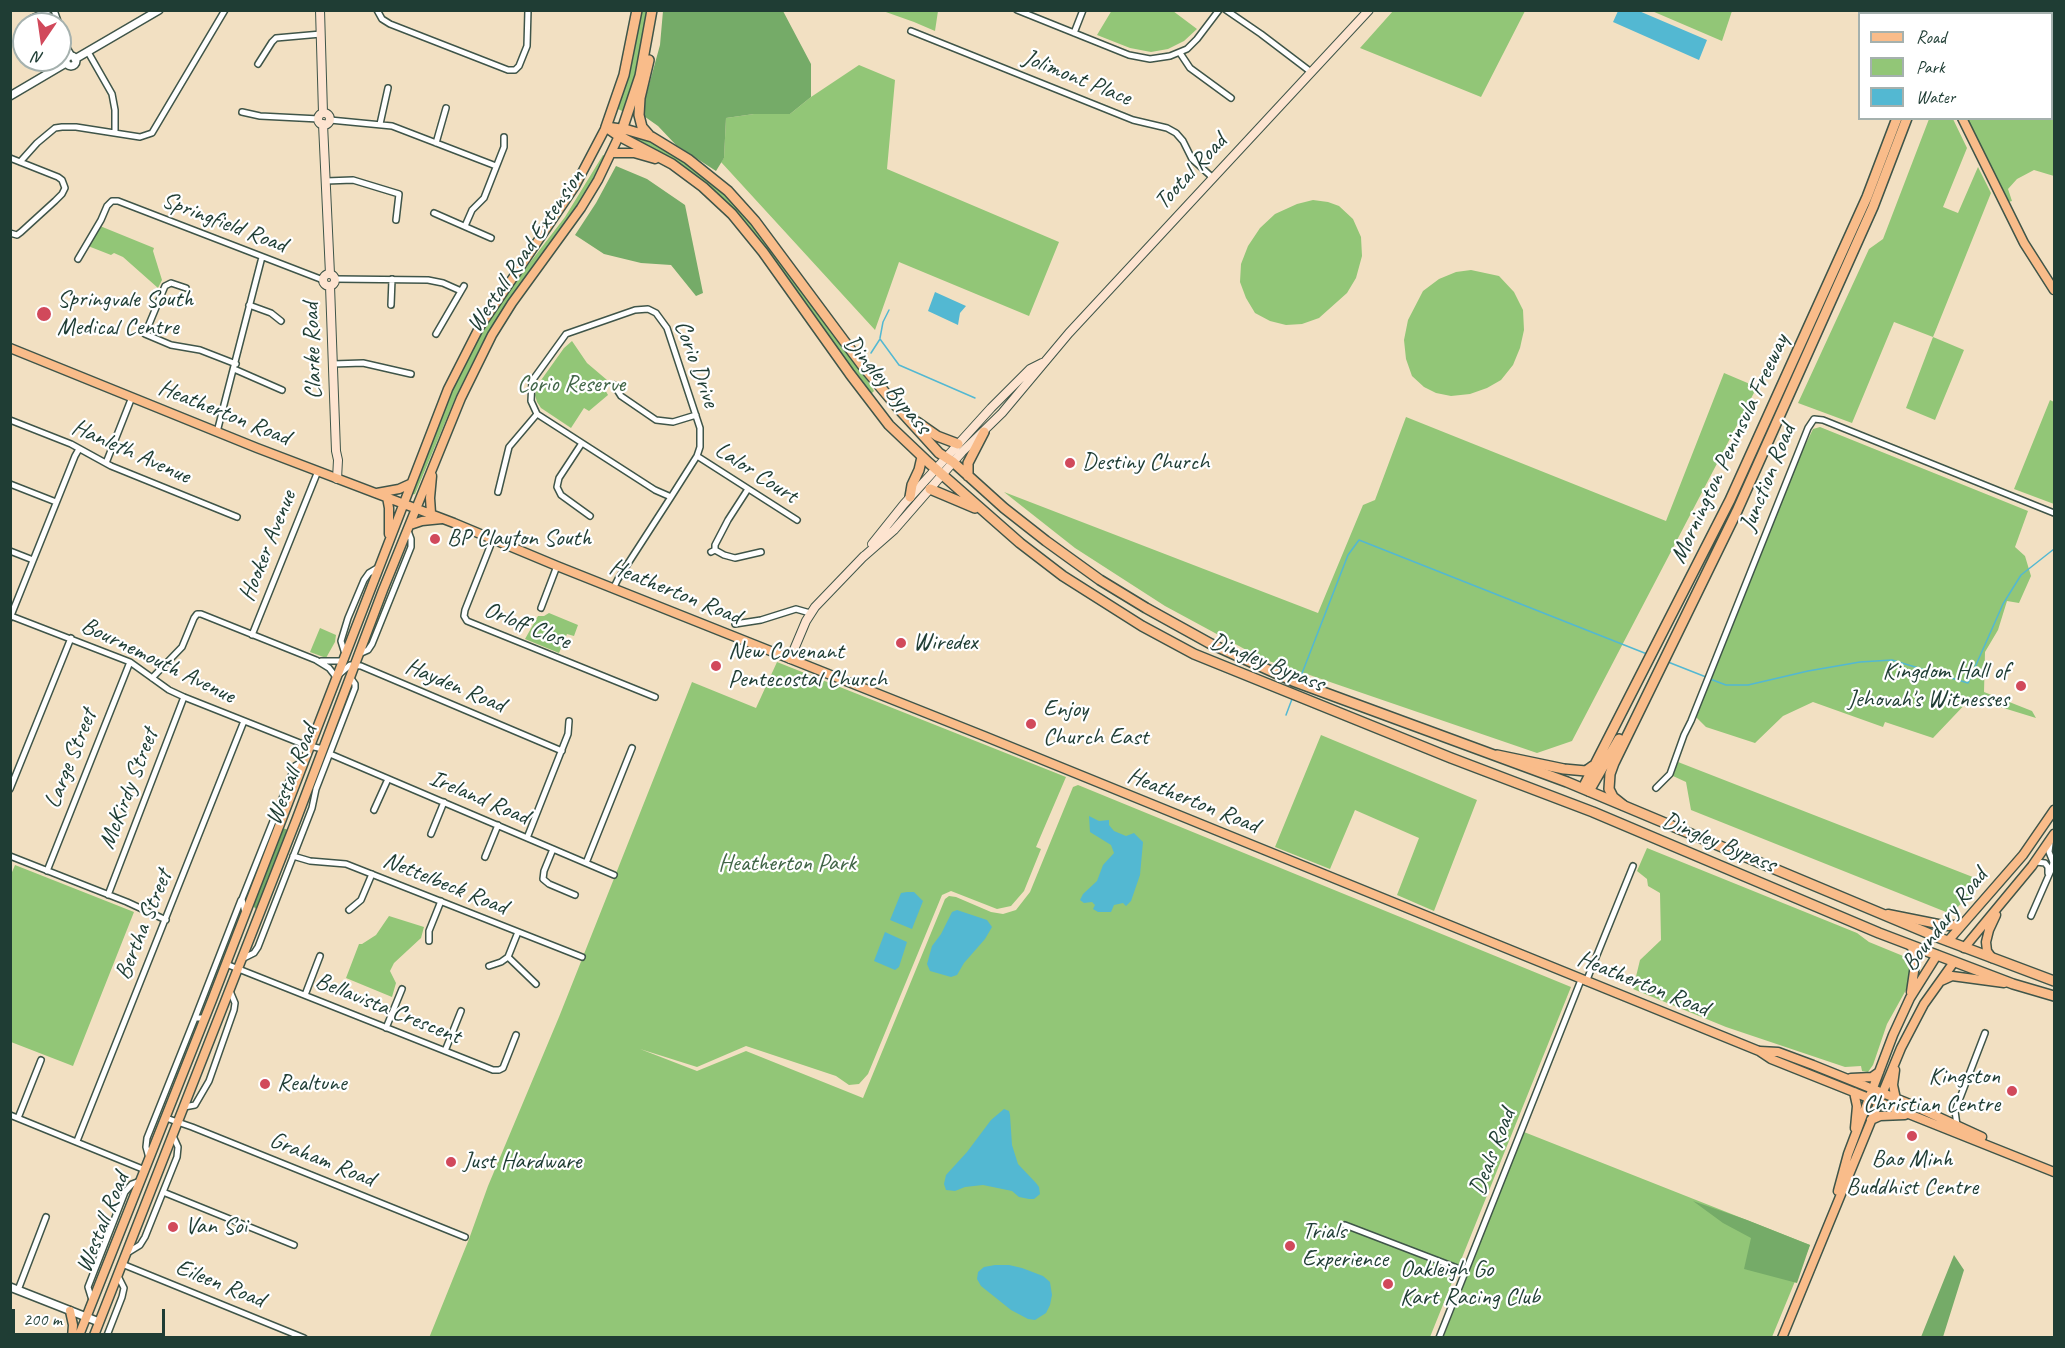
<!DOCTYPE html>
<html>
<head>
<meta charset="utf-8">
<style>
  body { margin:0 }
  #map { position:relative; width:2065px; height:1348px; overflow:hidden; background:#f2e0c2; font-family:Caveat,sans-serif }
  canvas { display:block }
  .frame { position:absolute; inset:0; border:12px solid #1f3d34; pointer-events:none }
  .legend { position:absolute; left:1858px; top:12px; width:195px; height:108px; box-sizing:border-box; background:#fff; border:2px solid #a5b1ae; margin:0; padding:8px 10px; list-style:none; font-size:18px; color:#1f3d34 }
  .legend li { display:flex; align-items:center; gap:12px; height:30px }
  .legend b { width:30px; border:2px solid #a5b1ae }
  .north { position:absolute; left:12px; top:12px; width:60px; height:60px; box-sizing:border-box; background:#fff; border:2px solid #a5b1ae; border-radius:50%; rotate:193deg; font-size:16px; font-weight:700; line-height:24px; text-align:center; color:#1f3d34 }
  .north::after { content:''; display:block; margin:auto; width:21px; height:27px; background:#d1495b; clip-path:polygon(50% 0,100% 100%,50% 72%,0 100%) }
  .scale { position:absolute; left:12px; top:1309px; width:153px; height:27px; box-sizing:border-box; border:3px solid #1f3d34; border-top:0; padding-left:8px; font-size:18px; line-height:21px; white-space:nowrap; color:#1f3d34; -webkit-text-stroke:4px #fff; paint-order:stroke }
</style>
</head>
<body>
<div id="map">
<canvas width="2065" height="1348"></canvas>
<div class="frame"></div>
<ul class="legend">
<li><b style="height:8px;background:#f9bc8a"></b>Road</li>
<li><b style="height:16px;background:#92c677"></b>Park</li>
<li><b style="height:16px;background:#53b8d2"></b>Water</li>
</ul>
<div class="north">N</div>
<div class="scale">200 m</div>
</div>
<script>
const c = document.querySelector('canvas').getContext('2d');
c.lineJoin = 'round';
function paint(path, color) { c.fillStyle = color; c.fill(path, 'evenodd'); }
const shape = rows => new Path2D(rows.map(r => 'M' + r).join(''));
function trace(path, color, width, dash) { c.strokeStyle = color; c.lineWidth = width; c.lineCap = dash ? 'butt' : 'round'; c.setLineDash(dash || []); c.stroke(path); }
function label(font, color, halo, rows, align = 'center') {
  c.font = font + ' Caveat,sans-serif'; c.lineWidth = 4.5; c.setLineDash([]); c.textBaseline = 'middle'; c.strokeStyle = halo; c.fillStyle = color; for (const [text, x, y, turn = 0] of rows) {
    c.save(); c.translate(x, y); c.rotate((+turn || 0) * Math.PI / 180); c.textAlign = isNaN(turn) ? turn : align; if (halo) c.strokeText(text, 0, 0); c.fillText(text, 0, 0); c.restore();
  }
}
const green = shape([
  [1112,10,1173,11,1197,29,1184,41,1168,49,1151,52,1130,48,1097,35],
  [641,11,648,11,639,62,624,112,618,109,633,59],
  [883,11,938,11,935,31,914,22],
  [1393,11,1393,10,1525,11,1481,97,1360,48],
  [1652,11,1732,10,1732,11,1722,41],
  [1970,11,2054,11,2054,176,2034,170,2017,179,2008,189,2012,201,2008,202,1967,119,2052,118,2052,14,1969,13],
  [859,65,895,80,887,169,1059,242,1029,316,899,262,875,330,721,162,724,158,726,118,754,114,790,114,811,97],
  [1929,119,1953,119,1967,148,1943,207,1958,213,1978,167,1991,193,1933,337,1964,350,1935,420,1906,408,1933,337,1894,322,1852,423,1798,403,1869,249,1883,239],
  [634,134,658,145,686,162,725,194,737,207,756,229,861,370,874,391,871,394,706,184,676,162,632,139],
  [603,155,606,156,596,175,576,209,510,298,485,338,457,394,415,494,411,495,451,391,479,336,508,291,565,217],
  [1313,200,1328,202,1339,206,1353,219,1361,237,1362,256,1356,278,1347,293,1319,318,1302,324,1286,325,1270,321,1255,313,1246,298,1240,282,1241,264,1248,246,1260,228,1275,214,1297,204],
  [100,226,154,248,153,251,162,280,158,288,123,257,114,253,111,255,88,246],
  [1471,270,1499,276,1514,292,1523,310,1524,330,1520,348,1513,365,1501,380,1487,388,1470,394,1451,396,1436,393,1424,387,1412,376,1406,359,1404,340,1408,320,1423,291,1439,279,1456,272],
  [572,341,587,363,607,380,604,388,608,395,589,411,584,408,571,428,541,408,537,402,535,395,539,383,564,348],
  [1724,373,1757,387,1572,741,1537,753,1263,659,1165,606,1075,548,1004,492,1318,613,1363,505,1375,500,1406,417,1666,521],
  [2050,400,2054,402,2054,504,2014,489],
  [1820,427,2028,511,2015,547,2025,556,2031,576,2019,603,2007,601,1998,630,1985,652,1984,692,2032,711,2036,718,1971,698,1933,738,1885,722,1883,727,1813,702,1783,716,1755,743,1706,727,1696,717,1798,460,1813,429],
  [549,613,578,625,574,636,567,634,559,653,525,639,538,616,544,616],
  [320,628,336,635,335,642,326,658,310,652],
  [777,662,1066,777,1036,847,1041,849,1024,891,1011,906,997,909,951,891,942,895,868,1074,859,1084,849,1085,836,1076,746,1046,697,1067,640,1049,697,1071,746,1051,863,1098,945,899,949,896,956,897,991,912,1003,914,1016,910,1030,892,1073,787,1078,785,1571,987,1430,1337,429,1338,469,1239,488,1186,559,1017,692,682,756,708],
  [1321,735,1477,800,1434,911,1397,895,1419,838,1355,810,1330,869,1275,847],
  [1678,762,1983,881,1951,914,1691,810,1686,782,1673,776],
  [1647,848,1857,933,1869,942,1908,958,1912,971,1906,990,1887,1024,1873,1065,1868,1072,1862,1071,1861,1066,1845,1067,1726,1027,1633,989,1640,960,1661,940,1660,893,1648,886,1647,879,1637,871],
  [15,865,134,912,73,1066,11,1042,10,877],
  [389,916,424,927,421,938,394,963,390,971,396,983,392,997,346,978,359,944,362,944,376,935],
  [1524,1132,1810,1245,1772,1337,1443,1338]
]);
const forest = shape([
  [663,11,783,11,811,64,811,97,790,114,754,114,726,118,724,158,716,171,676,145,658,126,641,114,660,45],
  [616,166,647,179,685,205,703,293,696,296,671,265,641,263,604,254,575,235,596,203],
  [283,828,288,830,257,910,253,906],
  [1693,1201,1747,1220,1810,1245,1797,1283,1744,1269,1751,1238,1723,1223],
  [1954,1255,1964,1270,1943,1337,1921,1337]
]);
const water = shape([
  [1618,11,1639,11,1707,40,1699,60,1613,22],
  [935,292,966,306,960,313,958,325,928,311],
  [1089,816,1099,821,1109,820,1109,825,1114,831,1126,836,1134,833,1143,842,1140,875,1131,901,1126,906,1123,903,1114,905,1111,912,1098,912,1093,909,1095,905,1092,902,1084,903,1080,900,1083,894,1097,881,1103,865,1114,853,1111,845,1090,832],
  [907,892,914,892,923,901,912,929,890,920,901,893],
  [957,910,987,920,992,927,985,939,964,963,957,975,951,977,930,971,927,964,932,946,941,934,952,912],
  [885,932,907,942,899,967,895,970,874,961],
  [1004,1109,1009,1111,1010,1115,1012,1145,1018,1164,1036,1183,1039,1187,1040,1194,1034,1199,1029,1199,1019,1197,1012,1191,983,1185,965,1187,955,1191,946,1190,944,1184,946,1175,967,1152,991,1120],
  [995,1265,1009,1265,1022,1268,1043,1276,1050,1282,1052,1295,1050,1305,1046,1313,1035,1320,1028,1319,1011,1310,981,1286,977,1279,978,1272,984,1267]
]);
const stream = shape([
  [2024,14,2024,10],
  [2052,82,2054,85],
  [880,338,883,322,889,310],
  [871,353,880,339,899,365,975,398],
  [1668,662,1706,677],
  [1710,679,1726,685,1748,685,1808,671,1860,662,1892,660,1968,683,2003,604,2021,575,2054,549],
  [1299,681,1348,555,1359,540,1647,654],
  [1286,715,1292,699]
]);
const minor = shape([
  [54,10,59,24],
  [377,10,382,19,390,24,508,70,515,70,519,66,527,46,528,10],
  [1017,10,1129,55,1150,59,1170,56,1187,49,1197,39,1219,10],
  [1226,10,1261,34,1311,72],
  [32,18,49,10],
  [60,28,66,59],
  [911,31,1133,120,1167,128,1176,133,1183,141,1192,159,1213,178],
  [1074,33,1083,10],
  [66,46,72,56],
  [88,52,112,94,115,110,115,133],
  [1180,53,1190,68,1231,98],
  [258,64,272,42,276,38,321,34],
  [242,112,260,116,319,119],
  [330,120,392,126,496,166],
  [380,124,388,88],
  [436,143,446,108],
  [10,158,58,177,62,180,65,188,62,194,55,201,21,232,17,235,10,233],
  [20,162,37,143,55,128,62,127,76,127,140,137,152,133,225,10],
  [326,181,353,180,399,194,396,220],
  [434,213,491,238],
  [465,226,472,210,484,198,504,147,504,137],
  [78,259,101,220,107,206,112,201,118,201,323,280],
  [335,279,428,280,443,283,461,291],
  [186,288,171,283,165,286,145,334,171,345,200,350,236,364],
  [249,305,271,313,281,321],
  [391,305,392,279],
  [436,334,464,286],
  [333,364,363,363,411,374],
  [234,369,282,390],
  [614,385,621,396,656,420,673,422,696,415],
  [10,420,71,444,111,466,237,517],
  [217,432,262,257],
  [582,443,559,478,557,487,561,495,590,516],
  [697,456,797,520],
  [106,463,132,397],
  [10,484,56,502],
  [498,492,509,447,537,414],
  [493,539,465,610,464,616,467,621,655,697],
  [715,550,715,545,728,520,748,489],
  [10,551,33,560],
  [711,552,715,550,724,555,735,558,761,552],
  [613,589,618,579,671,497,697,456,700,447,700,428,667,328,656,313,648,309,635,310,566,334,532,381,531,401,537,414,655,490,671,497],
  [541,608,557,566],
  [11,616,130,662,169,690,184,697,305,745,323,749],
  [10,618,75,456,79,449],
  [735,624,761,620,796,609,810,613],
  [252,635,318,471],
  [345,654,341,641,348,618,364,580,369,573,379,567],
  [359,654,368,650,372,644,411,547,411,539,408,531],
  [321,661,343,661],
  [152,678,182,647,194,618,197,614,201,614,316,660,329,668,336,677,350,665,361,666,562,751],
  [330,754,614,875],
  [1656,788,1670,774,1684,735,1691,721,1808,428,1814,419,1823,420,2054,513],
  [10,789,71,638],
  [374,810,388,779],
  [431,834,444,802],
  [527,838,568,734,569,721],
  [553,849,544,871,543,879,549,884,575,895],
  [10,856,127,902,166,920],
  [293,856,310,861,346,864,582,957],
  [485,857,498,825],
  [2036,862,2045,863,2048,867,2048,873],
  [586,863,632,748],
  [47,871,130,662],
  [108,895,184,697],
  [349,910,361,900,372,874],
  [245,913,242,899,295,766,305,760],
  [2031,916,2052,868,2053,862,2049,852,2050,844],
  [518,932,508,957,536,984],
  [429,941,429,931,441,901],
  [242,959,254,953,258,947,312,808,316,789,355,688,355,684,350,677],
  [226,964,493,1070,499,1070,503,1068,516,1035],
  [489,966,501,962,508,957],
  [1586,982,1633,866],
  [305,995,320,956],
  [195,1018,241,900],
  [386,1028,402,989],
  [445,1051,461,1011],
  [184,1107,195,1105,209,1081,234,1010,235,1003,230,991],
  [10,1115,145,1170],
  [18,1118,41,1060],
  [166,1118,192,1127,465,1237],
  [1957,1125,1955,1111,1985,1033],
  [77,1141,244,721],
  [149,1158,146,1147,147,1138,195,1018,205,1018],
  [163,1192,294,1245],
  [1345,1225,1465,1271],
  [127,1253,140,1245,145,1237,177,1157,178,1147,173,1136],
  [122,1264,304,1338],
  [18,1290,46,1217],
  [92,1300,88,1287,125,1192,132,1184,140,1181],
  [106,1338,122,1297,124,1288,118,1276],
  [1439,1338,1581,980]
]);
const tertiary = shape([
  '66 61a5 5 0 1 1 10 0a5 5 0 1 1-10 0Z',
  [75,59,159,10],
  [10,96,66,63],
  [10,1287,99,1322]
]);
const secondary = shape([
  [320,10,323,113],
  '318 119a6 6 0 1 1 12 0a6 6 0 1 1-12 0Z',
  [323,124,330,274],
  '323 280a6 6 0 1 1 12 0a6 6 0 1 1-12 0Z',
  [330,286,336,451,338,460,337,479],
  [872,544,904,504,991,408,1030,369,1042,363],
  [862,558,894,530,962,452,1002,413,1069,333,1369,10],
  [790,659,806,621,815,607,864,556]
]);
const primary = shape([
  [1908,10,1909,14],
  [1962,118,2024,243,2054,290],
  [612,153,634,153,655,159],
  [10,348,257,448,454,523,557,566,984,736,1759,1051,1771,1059,2054,1172],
  [377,493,399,489,410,484],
  [387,497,389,508,389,534],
  [431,513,430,498,432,476],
  [410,525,422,521,442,519],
  [1888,914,1948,926,1960,924],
  [1948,941,2023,855,2054,810],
  [1910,945,1915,952,1916,958,1911,992],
  [1964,948,2032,866,2054,834],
  [1992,958,1987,951,1986,942,1989,930,1996,915],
  [1941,981,1952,976,2004,983],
  [1760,1051,1778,1052,1813,1065,1910,1104,1982,1137],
  [1895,1070,1893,1085,1896,1099],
  [1851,1078,1872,1077,1879,1072],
  [1854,1092,1857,1106,1855,1128],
  [1871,1120,1880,1116,1905,1115],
  [1838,1191,1848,1154,1893,1035,1910,998,1937,955],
  [70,1311,73,1325,72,1338],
  [78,1338,212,1000,448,389,479,328,575,186,606,127],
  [93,1338,297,818,383,590,461,398,492,335,512,303,581,208,598,180,619,136],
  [1782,1338,1901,1048,1924,1004,1954,962]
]);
const trunk = shape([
  [637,10,624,75,606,127,619,136,672,164,703,187,732,214,763,252,850,374,889,425,929,463,1020,543,1063,576,1142,626,1194,654,1451,758,1593,812,1879,933,2013,984,2054,996],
  [649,60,640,98,639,115,642,127,649,135],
  [606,127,628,130,652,137,688,159,728,191,755,221,862,365,898,408,939,453,953,462,1004,508,1046,541,1100,580,1146,608,1211,644,1293,681,1567,782,1937,937,2054,981],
  [621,133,640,76,652,10],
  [917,422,937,436,958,444],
  [968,476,968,463,984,432],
  [930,489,975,508],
  [910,497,912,485,919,470,922,457]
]);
const motorway = shape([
  [1931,14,1932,10],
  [1941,14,1942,10],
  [1497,755,1564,769,1586,771,1593,766],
  [1583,788,1730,500,1867,197,1897,118],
  [1589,791,1619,739],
  [1623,805,1613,797,1609,789,1610,774,1614,763,1737,511,1873,207,1907,118]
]);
const markers = [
  [44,314,8,"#d1495b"],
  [1070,463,6,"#d1495b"],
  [435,539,6,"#d1495b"],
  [901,643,6,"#d1495b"],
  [716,666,6,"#d1495b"],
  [2021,686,6,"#d1495b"],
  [1031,724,6,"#d1495b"],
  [265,1084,6,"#d1495b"],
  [2012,1091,6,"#d1495b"],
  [1912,1136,6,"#d1495b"],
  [451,1162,6,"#d1495b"],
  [173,1227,6,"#d1495b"],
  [1290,1246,6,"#d1495b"],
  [1388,1284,6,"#d1495b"]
];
const streetNames = [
  ["Jolimont Place",1077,78,22],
  ["Tootal Road",1191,172,-47],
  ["Springfield Road",224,223,21],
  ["Westall Road Extension",526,251,-56],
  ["Clarke Road",313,351,-92],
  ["Corio Drive",696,364,70],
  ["Dingley Bypass",887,385,50],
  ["Heatherton Road",224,413,22],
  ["Mornington Peninsula Freeway",1730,449,-65],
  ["Hanleth Avenue",131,452,24],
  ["Lalor Court",756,473,33],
  ["Junction Road",1768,478,-68],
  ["Hooker Avenue",268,546,-68],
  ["Heatherton Road",675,592,22],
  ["Orloff Close",527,626,22],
  ["Bournemouth Avenue",158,661,26],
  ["Dingley Bypass",1267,663,22],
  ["Hayden Road",455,686,23],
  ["Large Street",71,759,-68],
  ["Westall Road",292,775,-69],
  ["McKirdy Street",129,789,-69],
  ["Ireland Road",479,798,23],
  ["Heatherton Road",1193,801,22],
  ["Dingley Bypass",1719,843,23],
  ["Nettelbeck Road",445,884,22],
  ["Boundary Road",1945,920,-52],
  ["Bertha Street",144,925,-68],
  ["Heatherton Road",1643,984,22],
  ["Bellavista Crescent",388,1009,22],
  ["Deals Road",1493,1152,-69],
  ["Graham Road",322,1160,22],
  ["Westall Road",103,1223,-68],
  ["Eileen Road",220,1284,22]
];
const poiNames = [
  ["Springvale South",57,300],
  ["Medical Centre",57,328],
  ["Destiny Church",1082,463],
  ["BP Clayton South",447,539],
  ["Wiredex",913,643],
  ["New Covenant",728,652],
  ["Pentecostal Church",728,680],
  ["Kingdom Hall of",2009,672,"right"],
  ["Jehovah's Witnesses",2009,700,"right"],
  ["Enjoy",1043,710],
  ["Church East",1043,738],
  ["Kingston",2000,1077,"right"],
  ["Christian Centre",2000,1105,"right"],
  ["Realtune",277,1084],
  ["Bao Minh",1912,1160,"center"],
  ["Buddhist Centre",1912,1188,"center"],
  ["Just Hardware",463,1162],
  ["Van Soi",185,1227],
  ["Trials",1302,1232],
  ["Experience",1302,1260],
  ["Oakleigh Go",1400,1270],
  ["Kart Racing Club",1400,1298]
];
const parkNames = [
  ["Corio Reserve",571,385],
  ["Heatherton Park",787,864]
];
paint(green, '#92c677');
paint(forest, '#75ab68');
paint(water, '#53b8d2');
trace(stream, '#53b8d2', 1.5);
trace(minor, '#3f5549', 8);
trace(tertiary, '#3f5549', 10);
trace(secondary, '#3f5549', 10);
trace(primary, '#3f5549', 11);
trace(trunk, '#3f5549', 12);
trace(motorway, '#3f5549', 12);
trace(minor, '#fff', 5);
trace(tertiary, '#fff', 7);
trace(secondary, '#fde4d0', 8);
trace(primary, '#f9bc8a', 8);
trace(trunk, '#f9bc8a', 9);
trace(motorway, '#f9bc8a', 9);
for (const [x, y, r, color] of markers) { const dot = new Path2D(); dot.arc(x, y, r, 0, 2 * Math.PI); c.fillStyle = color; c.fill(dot); trace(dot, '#fff', 2); }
label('24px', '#1f3d34', '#fff', streetNames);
label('24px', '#1f3d34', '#fff', poiNames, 'left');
label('24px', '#426648', '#fff', parkNames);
</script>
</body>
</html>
